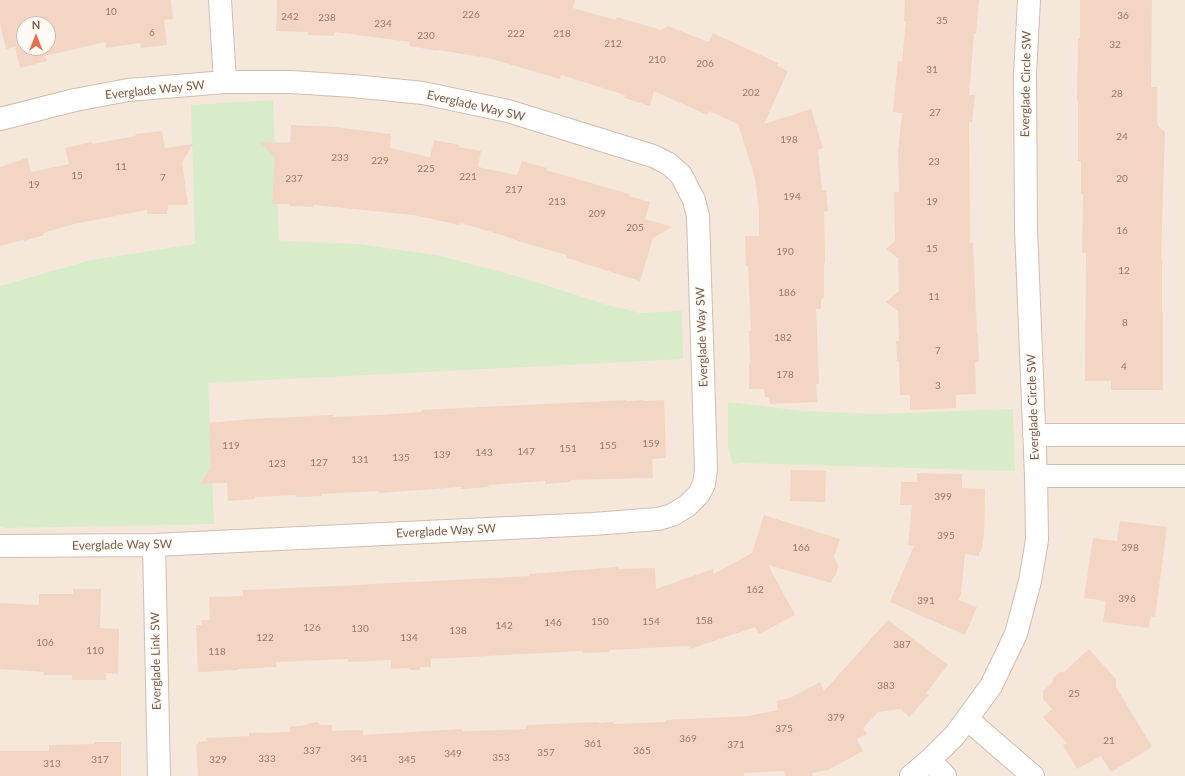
<!DOCTYPE html>
<html>
<head>
<meta charset="utf-8">
<style>
  body { margin:0 }
  #map { position:relative; width:1185px; height:776px; overflow:hidden; background:#fdf6ec; font-family:Lato,sans-serif }
  canvas { display:block }
  .north { position:absolute; left:16px; top:16px; width:40px; height:40px; box-sizing:border-box; background:#fffaf3; border:1px solid #cabbb1; border-radius:50%; rotate:0deg; font-size:11px; font-weight:700; line-height:16px; text-align:center; color:#7a5c4d }
  .north::after { content:''; display:block; margin:auto; width:14px; height:18px; background:#e76f51; clip-path:polygon(50% 0,100% 100%,50% 72%,0 100%) }
</style>
</head>
<body>
<div id="map">
<canvas width="1185" height="776"></canvas>
<div class="north">N</div>
</div>
<script>
const c = document.querySelector('canvas').getContext('2d');
c.lineJoin = 'round';
function paint(path, color) { c.fillStyle = color; c.fill(path, 'evenodd'); }
const shape = rows => new Path2D(rows.map(r => 'M' + r).join(''));
function trace(path, color, width, dash) { c.strokeStyle = color; c.lineWidth = width; c.lineCap = dash ? 'butt' : 'round'; c.setLineDash(dash || []); c.stroke(path); }
function label(font, color, halo, rows, align = 'center') {
  c.font = font + ' Lato,sans-serif'; c.lineWidth = 3; c.setLineDash([]); c.textBaseline = 'middle'; c.strokeStyle = halo; c.fillStyle = color; for (const [text, x, y, turn = 0] of rows) {
    c.save(); c.translate(x, y); c.rotate((+turn || 0) * Math.PI / 180); c.textAlign = isNaN(turn) ? turn : align; if (halo) c.strokeText(text, 0, 0); c.fillText(text, 0, 0); c.restore();
  }
}
const residential = shape([
  [0,0,1185,0,1185,776,0,776],
  [24,24,48,24,48,48,24,48]
]);
const green = shape([
  [273,100,279,241,359,244,436,255,520,277,607,305,640,313,682,311,683,359,208,383,214,524,5,528,0,526,0,286,91,260,195,244,191,105],
  [728,402,803,411,878,414,1013,409,1015,471,740,463,733,465,728,447]
]);
const building = shape([
  [0,0,171,0,173,19,164,20,167,45,141,48,140,43,106,48,106,42,45,56,47,61,20,68,15,47,6,49,0,24],
  [24,24,48,24,48,48,24,48],
  [277,0,575,0,573,8,616,20,617,17,661,30,668,26,709,42,713,33,778,63,777,66,788,71,764,124,811,109,823,148,818,150,822,190,826,190,828,211,824,212,825,263,824,263,824,297,821,300,821,309,816,309,819,384,816,384,817,402,770,404,769,397,765,397,764,389,749,389,749,363,750,363,749,331,751,331,748,266,746,266,745,236,759,236,759,212,755,178,738,124,709,111,707,115,654,91,650,106,624,98,625,95,561,75,560,79,488,58,438,50,438,51,409,46,410,42,335,32,334,36,308,35,308,32,276,31],
  [905,0,979,0,976,34,974,33,969,95,975,95,972,122,969,122,970,243,973,243,977,335,978,335,979,362,975,362,976,394,956,395,956,408,910,410,910,395,900,395,899,361,897,361,896,341,899,341,898,311,886,302,899,291,898,258,886,249,895,241,894,192,899,192,898,152,902,113,893,112,898,61,902,62,906,21,904,21],
  [1080,0,1152,0,1151,87,1157,87,1157,121,1158,126,1165,132,1161,259,1162,259,1162,313,1163,313,1163,390,1111,390,1111,381,1085,381,1086,253,1082,253,1083,194,1081,194,1081,161,1078,161,1078,101,1077,100,1078,38,1080,38],
  [291,125,334,127,391,134,390,148,430,157,434,140,460,145,459,147,481,151,478,167,517,175,522,161,547,168,546,170,629,194,628,196,650,202,645,219,672,227,653,238,640,281,567,258,567,255,521,242,505,236,460,223,460,225,413,215,314,205,313,207,289,206,289,204,272,204,275,158,260,142,290,143],
  [162,131,165,148,193,144,182,162,188,205,168,205,168,211,167,211,167,214,147,214,147,210,74,224,43,233,44,235,24,241,23,240,0,246,0,167,27,158,31,172,69,164,65,148,92,142,92,144,136,136,135,134],
  [627,400,627,401,644,400,644,401,664,400,666,458,652,459,653,478,571,480,571,482,545,484,545,481,488,485,489,487,461,489,461,487,379,493,379,491,322,494,322,496,296,497,296,495,255,497,255,499,228,501,227,483,200,484,211,467,209,423,250,419,333,415,333,417,380,415,421,412,421,410],
  [791,470,826,471,825,502,790,501],
  [917,473,962,474,962,488,985,489,984,533,981,552,979,552,979,556,965,554,961,594,958,600,977,607,965,635,890,602,914,546,908,545,912,505,900,505,901,482,917,482],
  [764,515,840,539,834,557,838,566,836,575,833,577,831,583,768,565,795,615,759,634,755,627,690,649,689,646,609,650,609,652,582,653,582,651,431,659,431,667,421,667,419,670,410,670,408,668,391,669,391,660,348,662,348,659,276,662,277,667,238,669,238,670,198,672,196,625,202,625,201,620,210,620,209,597,243,596,243,590,336,586,529,576,529,574,618,567,618,569,655,568,656,589,713,569,714,574,752,553],
  [1120,521,1167,527,1155,617,1151,616,1149,628,1103,622,1106,601,1084,598,1093,538,1117,541],
  [73,589,101,589,100,628,119,629,118,674,106,673,106,680,72,680,72,675,43,675,44,672,0,669,0,603,39,605,39,594,73,594],
  [888,620,948,665,926,693,929,695,909,717,901,709,878,712,863,728,867,734,857,739,863,751,828,770,812,773,813,776,785,776,784,771,744,773,744,776,198,776,196,744,198,744,198,742,206,741,206,738,249,736,249,733,290,732,290,727,307,725,309,723,318,722,320,725,332,725,332,731,363,730,363,735,462,729,463,731,472,731,526,729,526,725,598,722,599,723,613,722,613,724,666,722,666,720,748,716,778,710,776,701,790,698,820,682,824,691],
  [1089,649,1116,679,1116,687,1152,747,1111,772,1101,756,1077,769,1063,745,1067,743,1043,717,1052,709,1043,699,1043,691,1053,682,1053,678,1060,672,1064,672],
  [94,742,121,742,121,776,0,776,0,751,49,751,49,745,94,744]
]);
const minor = shape([
  [220,0,225,82],
  [0,119,75,100,128,90,225,82,291,82,353,86,423,93,508,111,653,156,669,164,681,175,694,200,698,216,706,469,704,484,699,494,687,506,672,515,658,519,593,524,154,545,0,546],
  [1034,435,1185,435],
  [1036,476,1185,476],
  [154,545,159,776],
  [967,719,1033,776],
  [930,760,945,776],
  [911,776,930,760,955,735,991,686,1016,634,1030,581,1037,540,1036,476,1026,229,1025,74,1029,0]
]);
const numberNames = [
  ["10",111,12],
  ["226",471,15],
  ["36",1123,16],
  ["242",290,17],
  ["238",327,18],
  ["35",942,21],
  ["234",383,24],
  ["6",152,33],
  ["222",516,34],
  ["218",562,34],
  ["230",426,36],
  ["212",613,44],
  ["32",1115,45],
  ["210",657,60],
  ["206",705,64],
  ["31",932,70],
  ["202",751,93],
  ["28",1117,94],
  ["27",935,113],
  ["24",1122,137],
  ["198",789,140],
  ["233",340,158],
  ["229",380,161],
  ["23",934,162],
  ["11",121,167],
  ["225",426,169],
  ["15",77,176],
  ["221",468,177],
  ["7",163,178],
  ["237",294,179],
  ["20",1122,179],
  ["19",34,185],
  ["217",514,190],
  ["194",792,197],
  ["213",557,202],
  ["19",932,202],
  ["209",597,214],
  ["205",635,228],
  ["16",1122,231],
  ["15",932,249],
  ["190",785,252],
  ["12",1124,271],
  ["186",787,293],
  ["11",934,297],
  ["8",1125,323],
  ["182",783,338],
  ["7",938,351],
  ["4",1124,367],
  ["178",785,375],
  ["3",938,386],
  ["159",651,444],
  ["119",231,446],
  ["155",608,446],
  ["151",568,449],
  ["147",526,452],
  ["143",484,453],
  ["139",442,455],
  ["135",401,458],
  ["131",360,460],
  ["127",319,463],
  ["123",277,464],
  ["399",943,497],
  ["395",946,536],
  ["166",801,548],
  ["398",1130,548],
  ["162",755,590],
  ["396",1127,599],
  ["391",926,601],
  ["158",704,621],
  ["150",600,622],
  ["154",651,622],
  ["146",553,623],
  ["142",504,626],
  ["126",312,628],
  ["130",360,629],
  ["138",458,631],
  ["122",265,638],
  ["134",409,638],
  ["106",45,643],
  ["387",902,645],
  ["110",95,651],
  ["118",217,652],
  ["383",886,686],
  ["25",1074,694],
  ["379",836,718],
  ["375",784,729],
  ["369",688,739],
  ["21",1109,741],
  ["361",593,744],
  ["371",736,745],
  ["337",312,751],
  ["365",642,751],
  ["357",546,753],
  ["349",453,754],
  ["353",501,758],
  ["333",267,759],
  ["341",359,759],
  ["317",100,760],
  ["329",218,760],
  ["345",407,760],
  ["313",52,764]
];
const streetNames = [
  ["Everglade Circle SW",1026,84,-89],
  ["Everglade Way SW",155,90,-6],
  ["Everglade Way SW",476,106,13],
  ["Everglade Way SW",702,337,-92],
  ["Everglade Circle SW",1033,407,-92],
  ["Everglade Way SW",446,531,-3],
  ["Everglade Way SW",122,545,-1],
  ["Everglade Link SW",156,661,-91]
];
paint(residential, '#f5e8da');
paint(green, '#d8ecc9');
paint(building, '#f3d5c3');
trace(minor, '#d1beb0', 24);
trace(minor, '#fff', 22);
label('10px', '#987a6a', null, numberNames);
label('12px', '#7a5c4d', '#fffaf3', streetNames);
</script>
</body>
</html>
